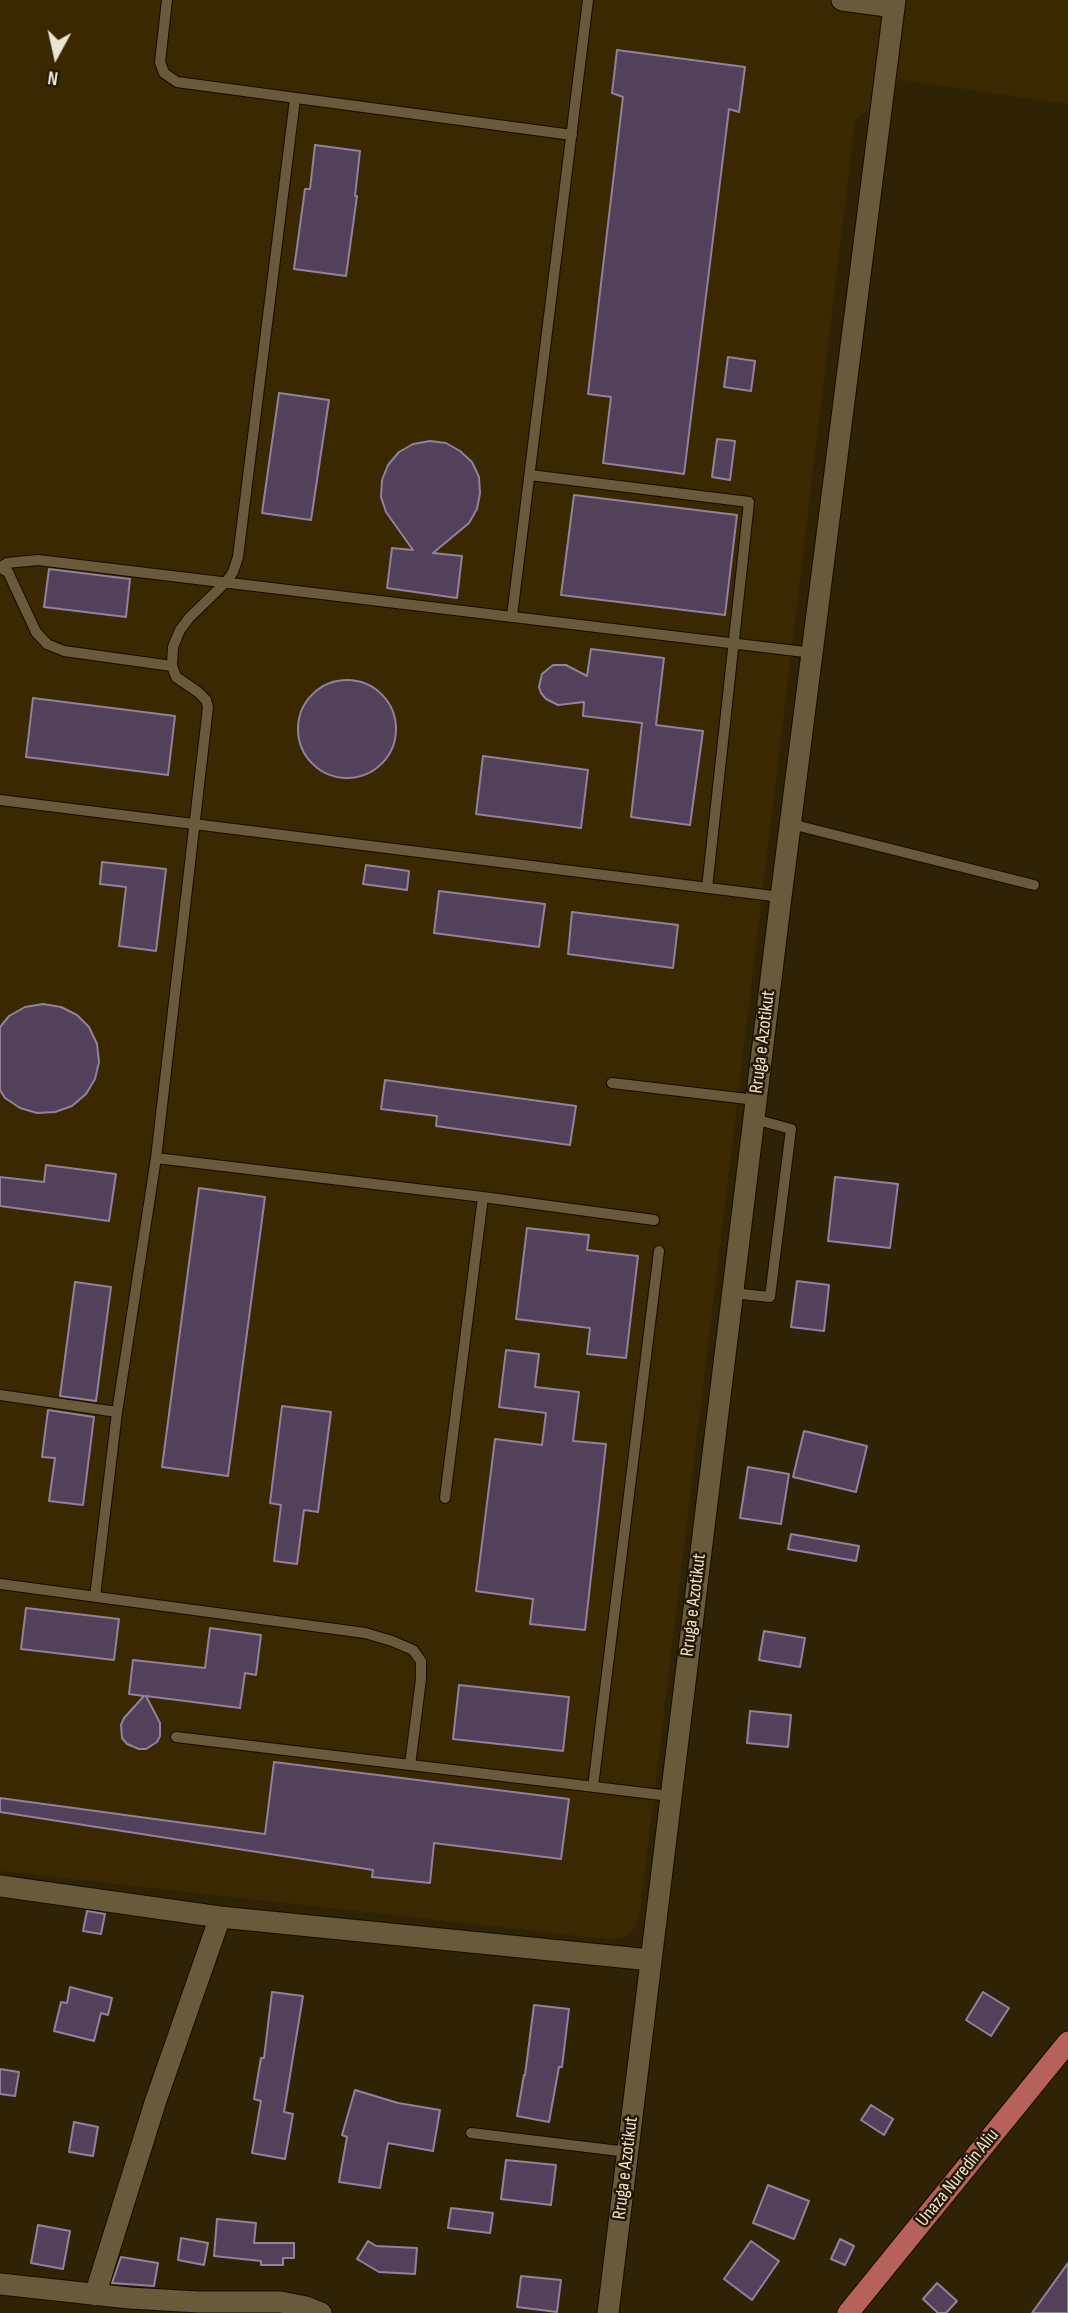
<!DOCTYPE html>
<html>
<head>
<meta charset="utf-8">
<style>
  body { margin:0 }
  #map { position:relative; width:1068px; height:2313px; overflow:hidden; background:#302204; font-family:"Sofia Sans Condensed",sans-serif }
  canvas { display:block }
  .north { position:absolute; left:21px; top:21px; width:70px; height:70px; -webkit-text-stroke:5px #261900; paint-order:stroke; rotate:188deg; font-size:19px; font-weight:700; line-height:28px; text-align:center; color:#ece3d2 }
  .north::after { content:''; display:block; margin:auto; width:24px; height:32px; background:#ece3d2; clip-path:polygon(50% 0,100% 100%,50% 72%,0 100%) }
</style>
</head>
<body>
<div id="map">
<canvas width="1068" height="2313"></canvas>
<div class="north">N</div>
</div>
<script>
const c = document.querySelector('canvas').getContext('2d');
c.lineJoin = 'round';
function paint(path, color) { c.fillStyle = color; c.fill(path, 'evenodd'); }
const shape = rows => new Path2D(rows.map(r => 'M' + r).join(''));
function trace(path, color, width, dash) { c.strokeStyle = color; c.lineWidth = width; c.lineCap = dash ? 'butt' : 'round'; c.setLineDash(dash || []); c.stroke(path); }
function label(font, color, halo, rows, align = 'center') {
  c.font = font + ' "Sofia Sans Condensed",sans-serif'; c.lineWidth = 5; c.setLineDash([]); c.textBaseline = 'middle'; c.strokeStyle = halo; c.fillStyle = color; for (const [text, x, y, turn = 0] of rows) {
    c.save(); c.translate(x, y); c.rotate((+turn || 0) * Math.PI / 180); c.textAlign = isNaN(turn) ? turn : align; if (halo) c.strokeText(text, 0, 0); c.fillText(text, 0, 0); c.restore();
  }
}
const built = shape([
  [0,0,1068,0,1068,104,901,80,855,121,640,1914,635,1928,628,1935,616,1939,604,1939,0,1871]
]);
const building = shape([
  [617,50,745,67,739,112,729,109,684,474,603,463,611,397,588,394,623,97,612,93,617,50],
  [315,145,360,151,355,196,357,196,346,276,294,269,305,189,310,189,315,145],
  [728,357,755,361,751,391,724,387,728,357],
  [279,393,329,400,311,520,262,513,279,393],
  [717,439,735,441,730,480,712,477,717,439],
  [430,441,446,443,460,451,472,462,479,477,480,493,477,509,469,523,433,553,462,556,457,598,387,588,392,548,413,550,386,512,381,497,382,480,388,465,399,452,413,444,430,441],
  [574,495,737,515,725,615,561,595,574,495],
  [49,569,130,579,126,617,44,607,49,569],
  [591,649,664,658,656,725,703,731,690,825,631,817,642,723,583,716,584,702,558,705,546,699,541,693,539,687,542,674,553,665,566,665,587,676,591,649],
  '298 729a49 49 0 1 1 98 0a49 49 0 1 1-98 0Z',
  [33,698,175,716,168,775,26,757,33,698],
  [483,756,588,770,581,828,476,814,483,756],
  [102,862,166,869,156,951,119,946,126,887,100,884,102,862],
  [366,865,409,871,407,890,363,884,366,865],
  [439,891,545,904,539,947,434,933,439,891],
  [572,912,678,925,673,968,568,954,572,912],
  [43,1004,61,1007,77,1015,89,1027,97,1044,99,1062,95,1079,86,1094,72,1106,55,1112,37,1113,20,1108,5,1098,0,1090,0,1027,9,1016,25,1007,43,1004],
  [385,1080,576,1106,570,1145,436,1126,437,1116,381,1109,385,1080],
  [46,1165,116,1174,109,1221,0,1206,0,1177,44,1182,46,1165],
  [835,1177,898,1184,890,1248,828,1241,835,1177],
  [199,1188,265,1197,228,1476,162,1467,199,1188],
  [527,1228,589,1235,587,1250,638,1256,626,1358,587,1354,590,1328,516,1319,527,1228],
  [797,1281,829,1285,824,1331,791,1327,797,1281],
  [75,1282,111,1287,96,1401,60,1396,75,1282],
  [506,1350,539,1354,535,1387,579,1392,573,1441,606,1444,585,1630,530,1624,533,1599,476,1591,495,1439,542,1445,546,1413,499,1407,506,1350],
  [282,1406,331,1412,318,1512,304,1510,297,1564,274,1561,281,1505,270,1503,282,1406],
  [48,1410,94,1417,83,1505,49,1501,55,1458,42,1457,48,1410],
  [804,1431,867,1446,856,1492,793,1477,804,1431],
  [748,1467,789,1474,781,1524,740,1518,748,1467],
  [791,1534,859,1546,856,1561,788,1549,791,1534],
  [26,1608,119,1619,114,1660,21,1649,26,1608],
  [210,1628,261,1635,256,1675,245,1673,240,1708,146,1696,160,1723,160,1736,157,1742,146,1749,139,1749,127,1744,122,1738,121,1725,124,1718,144,1696,129,1694,133,1660,205,1668,210,1628],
  [764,1631,805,1638,800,1667,759,1660,764,1631],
  [459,1685,569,1697,563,1751,453,1739,459,1685],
  [750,1711,791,1715,788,1747,747,1743,750,1711],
  [274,1762,569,1799,561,1859,434,1843,430,1883,372,1877,373,1870,0,1812,0,1798,265,1834,274,1762],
  [87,1911,105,1914,101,1934,83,1931,87,1911],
  [70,1987,112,1998,108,2015,101,2013,94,2041,54,2031,61,2002,67,2003,70,1987],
  [272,1992,303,1996,284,2112,293,2114,285,2159,252,2153,261,2101,254,2099,261,2058,264,2058,272,1992],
  [983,1992,1009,2008,991,2036,966,2020,983,1992],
  [534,2005,569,2009,562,2067,559,2067,549,2122,517,2116,524,2075,525,2075,534,2005],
  [0,2069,19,2072,15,2096,0,2094,0,2069],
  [355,2090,398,2103,440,2110,433,2151,388,2143,380,2188,339,2182,347,2137,342,2135,355,2090],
  [871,2105,893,2119,884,2135,861,2120,871,2105],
  [74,2122,98,2127,93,2156,69,2152,74,2122],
  [506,2160,556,2165,551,2205,501,2199,506,2160],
  [768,2185,809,2201,794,2239,753,2223,768,2185],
  [451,2208,493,2213,490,2233,448,2228,451,2208],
  [217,2219,256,2223,254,2243,294,2243,294,2258,283,2258,283,2265,261,2265,261,2261,214,2256,217,2219],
  [38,2225,70,2231,63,2269,31,2263,38,2225],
  [181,2238,208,2243,204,2265,178,2260,181,2238],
  [840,2239,854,2246,845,2265,831,2259,840,2239],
  [368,2241,376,2246,417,2248,415,2274,379,2272,357,2259,368,2241],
  [751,2241,779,2261,752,2300,724,2279,751,2241],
  [121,2257,158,2263,154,2286,112,2283,121,2257],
  [1068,2263,1068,2313,1032,2313,1068,2263],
  [521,2276,561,2280,557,2312,517,2307,521,2276],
  [937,2283,957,2301,946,2313,938,2313,923,2299,937,2283]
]);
const lane = shape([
  [167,0,160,62,164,73,177,82,572,135],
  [530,475,749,502,707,888],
  [0,568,8,572,36,632,47,644,64,651,172,666,176,677,198,692,206,700,208,707,156,1158,117,1412,95,1597],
  [0,568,7,563,38,560,813,653],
  [512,616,588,0],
  [172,666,173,647,180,630,189,618,226,582,233,572,238,557,295,99],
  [0,800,781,897],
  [791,824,1034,885],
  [612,1083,756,1100],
  [156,1158,483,1197,654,1220],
  [732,1293,770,1297,791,1129,754,1119],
  [0,1395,117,1412],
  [445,1498,483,1197],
  [0,1584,365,1633,392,1641,413,1650,421,1661,421,1679,410,1765],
  [176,1737,670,1796],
  [593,1787,659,1251],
  [471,2133,628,2152]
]);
const street = shape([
  [842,0,894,7],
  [0,1886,220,1917,651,1960],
  [0,2284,129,2298,199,2302,281,2302,306,2307,321,2313],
  [95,2295,155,2103,220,1917],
  [608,2313,781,897,895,0]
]);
const primary = shape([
  [848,2313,1068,2042]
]);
const streetNames = [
  ["Rruga e Azotikut",763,1042,-83],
  ["Rruga e Azotikut",694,1605,-83],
  ["Rruga e Azotikut",626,2168,-83],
  ["Unaza Nuredin Aliu",958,2178,-51]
];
paint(built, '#392800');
paint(building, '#53405b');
trace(building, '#94809d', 2);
trace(lane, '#160c00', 12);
trace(street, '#160c00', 23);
trace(primary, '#160c00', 23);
trace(lane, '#695a3c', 10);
trace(street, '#695a3c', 21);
trace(primary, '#b6625a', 21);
label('19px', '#ece3d2', '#261900', streetNames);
</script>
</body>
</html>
